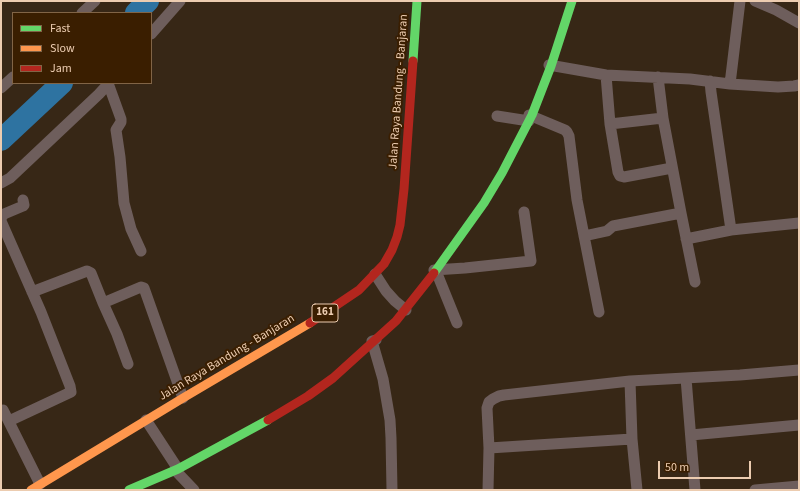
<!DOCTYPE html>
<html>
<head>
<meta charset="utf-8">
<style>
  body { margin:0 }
  #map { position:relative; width:800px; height:491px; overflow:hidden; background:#372716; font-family:"Source Sans 3",sans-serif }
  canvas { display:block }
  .frame { position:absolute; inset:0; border:2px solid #ecccb0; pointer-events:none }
  .legend { position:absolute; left:12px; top:12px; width:140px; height:72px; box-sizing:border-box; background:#3a1e00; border:1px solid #816446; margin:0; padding:5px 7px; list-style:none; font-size:12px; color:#ecccb0 }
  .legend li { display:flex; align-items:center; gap:8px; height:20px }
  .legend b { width:20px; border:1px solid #816446 }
  .scale { position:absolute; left:658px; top:461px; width:93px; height:18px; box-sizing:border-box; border:2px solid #ecccb0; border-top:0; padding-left:5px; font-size:12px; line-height:14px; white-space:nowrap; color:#ecccb0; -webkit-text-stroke:3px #3a1e00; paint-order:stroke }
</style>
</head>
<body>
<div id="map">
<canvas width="800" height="491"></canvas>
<div class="frame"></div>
<ul class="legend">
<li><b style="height:5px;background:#63d668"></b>Fast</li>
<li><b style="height:5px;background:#ff974d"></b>Slow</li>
<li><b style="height:5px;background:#b3261e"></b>Jam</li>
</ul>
<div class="scale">50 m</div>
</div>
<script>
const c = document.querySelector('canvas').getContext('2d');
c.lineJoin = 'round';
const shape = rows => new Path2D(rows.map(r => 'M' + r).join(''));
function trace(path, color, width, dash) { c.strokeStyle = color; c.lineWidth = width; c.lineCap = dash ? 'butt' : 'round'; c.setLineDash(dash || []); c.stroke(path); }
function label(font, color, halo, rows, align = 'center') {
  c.font = font + ' "Source Sans 3",sans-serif'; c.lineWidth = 4; c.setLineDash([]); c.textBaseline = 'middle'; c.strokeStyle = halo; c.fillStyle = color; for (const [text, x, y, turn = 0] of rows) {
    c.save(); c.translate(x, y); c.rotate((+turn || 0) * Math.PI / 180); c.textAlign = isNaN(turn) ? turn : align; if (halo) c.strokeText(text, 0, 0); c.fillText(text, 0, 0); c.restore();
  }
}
const river = shape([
  [136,13,148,1],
  [1,140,62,83]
]);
const street = shape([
  [755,1,776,10,799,23],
  [82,13,95,1],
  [151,34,180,1],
  [551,66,549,65,606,75,690,79,730,84,778,87,794,86,799,85],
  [606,75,610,124,618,172,620,176,624,177,672,168],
  [710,81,711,92,731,230],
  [108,83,121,119,121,122,116,130,120,157,124,203,131,229,141,251],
  [730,84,740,1],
  [1,88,13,77],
  [532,115,529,115,565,130,567,132,569,136,577,200,599,312],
  [497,116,529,121],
  [663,118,681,213,695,282],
  [610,124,663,118,658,77],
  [1,183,10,178,99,94,109,83],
  [584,236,607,231,613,226,681,213],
  [686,239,731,230,799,223],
  [375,274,386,291,395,301,406,310],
  [32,292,87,271,91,273,103,303,117,334,128,364],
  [103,303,141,287,144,288,183,398],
  [457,323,436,271,434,270,465,268,531,261,524,212],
  [376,340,372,341,383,379,390,420,391,438,392,490],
  [686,378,695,490],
  [630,381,632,439,637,490],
  [3,410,40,484],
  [146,420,178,469,175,470,194,490],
  [9,421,71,392,70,386,41,312,1,221,1,218,4,214,23,206,24,205,23,200],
  [691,435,799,425],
  [489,448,632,439],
  [488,490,489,448,487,408,489,402,493,399,499,396,504,395,630,381,740,375,799,370],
  [755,490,799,486]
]);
const fast = shape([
  [413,61,417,1],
  [434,273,484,203,502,173,532,115,551,66,572,1],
  [129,490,178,469,268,420]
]);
const slow = shape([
  [31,490,183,398,310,323]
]);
const jam = shape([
  [310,323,359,290,384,264,392,250,397,237,400,225,404,189,413,61],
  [268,420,308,396,333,378,396,321,434,273]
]);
const shields = [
  [325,313,26]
];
const shieldNames = [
  ["161",325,313]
];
const streetNames = [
  ["Jalan Raya Bandung - Banjaran",399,92,-86],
  ["Jalan Raya Bandung - Banjaran",227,358,-31]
];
trace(river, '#2e73a1', 22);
trace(street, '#6e5e5c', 11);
trace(fast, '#63d668', 9);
trace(slow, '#ff974d', 9);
trace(jam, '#b3261e', 9);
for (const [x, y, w] of shields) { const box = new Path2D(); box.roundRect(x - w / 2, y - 9, w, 18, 3); c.fillStyle = '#3a1e00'; c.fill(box); trace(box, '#ecccb0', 1); }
label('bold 11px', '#ecccb0', null, shieldNames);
label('12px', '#ecccb0', '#3a1e00', streetNames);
</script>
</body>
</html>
